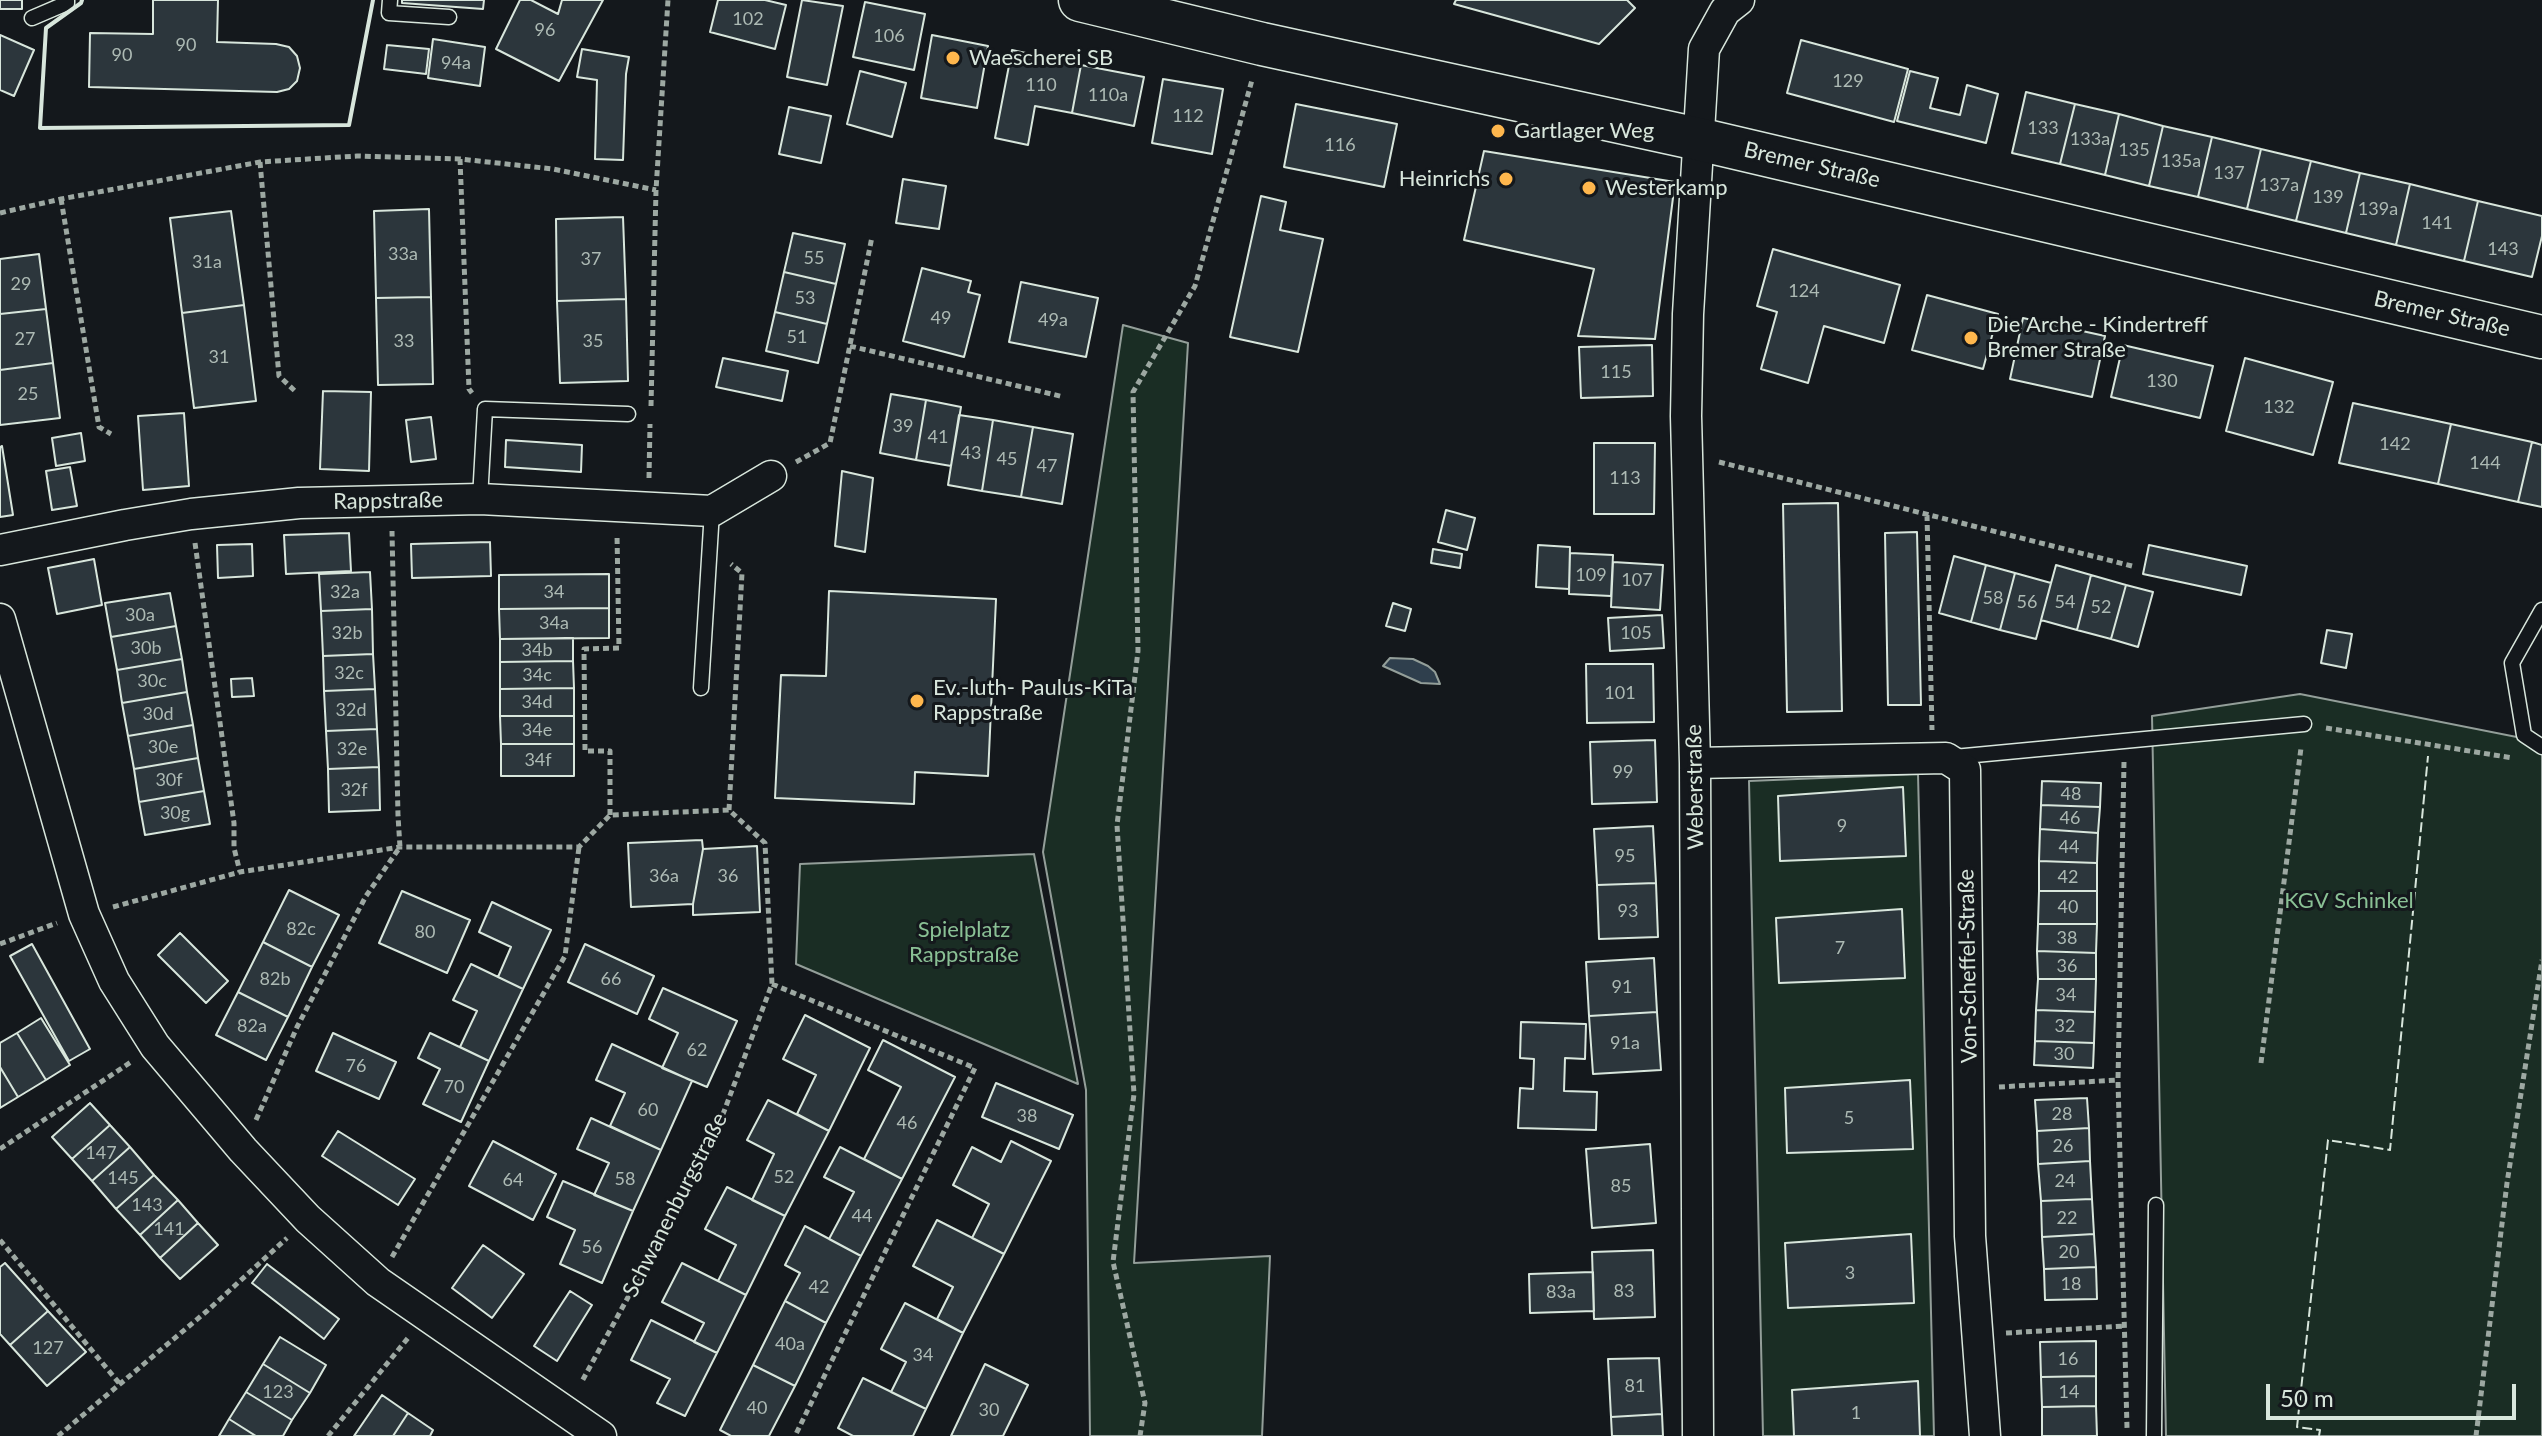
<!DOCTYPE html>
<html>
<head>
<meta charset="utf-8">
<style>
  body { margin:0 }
  #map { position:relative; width:2542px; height:1436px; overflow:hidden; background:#14181c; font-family:Lato,sans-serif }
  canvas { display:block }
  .scale { position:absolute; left:2266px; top:1384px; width:250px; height:36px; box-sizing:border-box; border:4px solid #d8e6dc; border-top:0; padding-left:10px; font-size:24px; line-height:28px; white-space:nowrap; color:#d8e6dc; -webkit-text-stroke:6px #14181c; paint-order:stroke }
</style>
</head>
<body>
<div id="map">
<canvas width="2542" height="1436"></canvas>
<div class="scale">50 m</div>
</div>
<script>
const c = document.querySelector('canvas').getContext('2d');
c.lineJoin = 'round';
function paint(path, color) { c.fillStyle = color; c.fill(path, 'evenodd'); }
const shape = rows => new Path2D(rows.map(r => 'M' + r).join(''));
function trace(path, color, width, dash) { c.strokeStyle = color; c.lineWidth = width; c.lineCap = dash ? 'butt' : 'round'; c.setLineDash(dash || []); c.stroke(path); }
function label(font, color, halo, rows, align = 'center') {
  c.font = font + ' Lato,sans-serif'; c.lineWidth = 6; c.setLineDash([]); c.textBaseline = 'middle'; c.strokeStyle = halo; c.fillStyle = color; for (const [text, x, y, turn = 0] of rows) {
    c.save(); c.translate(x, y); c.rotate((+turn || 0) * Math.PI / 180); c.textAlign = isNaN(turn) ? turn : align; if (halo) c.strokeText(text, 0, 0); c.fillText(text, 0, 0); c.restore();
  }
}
const green = shape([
  [1123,325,1188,343,1134,1263,1270,1256,1262,1436,1090,1436,1086,1090,1043,852,1123,325],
  [2300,694,2542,742,2542,1436,2166,1436,2152,716,2300,694],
  [1918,774,1934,1436,1763,1436,1749,781,1918,774],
  [1034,854,1078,1084,796,964,800,864,1034,854]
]);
const water = shape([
  [1390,658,1413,659,1428,666,1435,672,1440,684,1421,683,1383,666,1390,658]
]);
const building = shape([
  [0,0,22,0,22,9,0,9,0,0],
  [153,0,218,0,217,42,276,44,289,47,297,56,300,68,297,81,289,89,277,92,89,87,90,33,153,34,153,0],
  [402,0,484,0,483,9,402,3,402,0],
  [520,0,531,0,558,14,562,0,603,0,559,81,496,49,520,0],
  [718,0,765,0,786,5,775,49,710,32,718,0],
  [802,0,843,6,827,85,787,77,802,0],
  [1456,0,1627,0,1635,8,1599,44,1454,4,1456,0],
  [865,2,925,14,914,70,853,57,865,2],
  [0,35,34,50,14,96,0,90,0,35],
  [932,35,988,46,977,108,921,98,932,35],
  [433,39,485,47,480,86,428,78,433,39],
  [1801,40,1908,69,1894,122,1787,93,1801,40],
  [387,45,429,49,426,74,384,69,387,45],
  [582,49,629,57,626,74,623,160,595,159,597,80,577,77,582,49],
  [1012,50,1081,65,1072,113,1035,106,1028,145,995,138,1012,50],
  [1081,65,1144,77,1134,126,1072,113,1081,65],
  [860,71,906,83,892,137,847,124,860,71],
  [1910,71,1938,78,1930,108,1960,115,1967,85,1998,94,1986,143,1897,121,1910,71],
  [1163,79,1223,89,1212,154,1152,143,1163,79],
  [2026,92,2075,104,2060,164,2012,153,2026,92],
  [1296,104,1397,124,1384,187,1284,167,1296,104],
  [2075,104,2119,114,2105,175,2060,164,2075,104],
  [789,107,831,116,821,163,779,154,789,107],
  [2119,114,2163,126,2149,186,2105,175,2119,114],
  [2163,126,2212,137,2198,197,2149,186,2163,126],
  [2212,137,2261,149,2247,209,2198,197,2212,137],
  [2261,149,2311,161,2296,221,2247,209,2261,149],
  [1484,151,1675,182,1655,339,1578,336,1594,269,1464,240,1484,151],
  [2311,161,2360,173,2346,233,2296,221,2311,161],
  [2360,173,2410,184,2396,245,2346,233,2360,173],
  [903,179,946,186,939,229,896,223,903,179],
  [2410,184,2478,201,2464,261,2396,245,2410,184],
  [1261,196,1286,202,1280,230,1323,239,1298,352,1230,337,1261,196],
  [2478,201,2542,216,2542,236,2532,277,2464,261,2478,201],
  [429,209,431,297,376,298,374,211,429,209],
  [231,211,244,305,182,313,170,218,231,211],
  [623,217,626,299,557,301,556,219,623,217],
  [793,233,845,244,836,284,784,272,793,233],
  [1773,249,1900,285,1884,343,1824,326,1808,383,1761,369,1777,312,1757,306,1773,249],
  [39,254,46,309,0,314,0,259,39,254],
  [922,268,971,281,968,292,980,295,964,357,903,341,922,268],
  [784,272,836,284,827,324,775,312,784,272],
  [1021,282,1098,298,1086,357,1009,342,1021,282],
  [1927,295,1998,314,1983,369,1912,350,1927,295],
  [431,297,433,384,378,385,376,298,431,297],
  [626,299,628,381,560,383,557,301,626,299],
  [244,305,256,401,194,408,182,313,244,305],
  [46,309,53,363,0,370,0,314,46,309],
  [775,312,827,324,818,363,766,351,775,312],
  [2023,318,2105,336,2092,397,2010,379,2023,318],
  [1652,345,1653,396,1581,398,1579,347,1652,345],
  [2123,345,2213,366,2200,418,2111,397,2123,345],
  [723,358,788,371,782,401,716,387,723,358],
  [2245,358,2333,382,2313,455,2226,431,2245,358],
  [53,363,60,418,0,425,0,370,53,363],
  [323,391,371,392,369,471,320,469,323,391],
  [891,394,926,400,916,460,880,453,891,394],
  [926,400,961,407,951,466,916,460,926,400],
  [2353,403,2451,424,2438,484,2339,463,2353,403],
  [184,413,189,486,143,490,138,416,184,413],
  [959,415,993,420,982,491,948,485,959,415],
  [431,417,436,459,411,462,406,420,431,417],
  [993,420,1033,427,1021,497,982,491,993,420],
  [2451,424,2532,442,2518,502,2438,484,2451,424],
  [1033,427,1073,434,1062,504,1021,497,1033,427],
  [81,433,85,461,56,466,52,438,81,433],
  [506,440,582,445,581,472,505,467,506,440],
  [2532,442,2542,445,2542,507,2518,502,2532,442],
  [1594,443,1655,443,1654,514,1594,514,1594,443],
  [2,446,13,515,0,517,0,447,2,446],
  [70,467,77,506,52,510,46,471,70,467],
  [842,471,873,478,865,552,835,546,842,471],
  [1838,503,1842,711,1787,712,1783,504,1838,503],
  [1446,510,1475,518,1467,550,1438,542,1446,510],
  [1917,532,1921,705,1888,705,1885,533,1917,532],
  [349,533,351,571,286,574,284,535,349,533],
  [490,542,491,576,412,578,411,544,490,542],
  [252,544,253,576,218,578,217,545,252,544],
  [1538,545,1570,547,1569,589,1536,587,1538,545],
  [2149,545,2247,566,2241,595,2143,574,2149,545],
  [1433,549,1462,554,1460,568,1431,563,1433,549],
  [1570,553,1613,555,1611,596,1569,594,1570,553],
  [1954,556,1986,565,1971,622,1939,613,1954,556],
  [94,559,102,605,57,614,48,568,94,559],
  [1613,562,1663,565,1660,610,1611,607,1613,562],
  [1986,565,2015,573,2000,630,1971,622,1986,565],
  [2056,565,2091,575,2077,630,2041,620,2056,565],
  [370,572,372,609,321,611,319,574,370,572],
  [2015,573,2051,583,2036,639,2000,630,2015,573],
  [609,574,609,608,499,609,499,575,609,574],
  [2091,575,2126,585,2111,639,2077,630,2091,575],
  [2126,585,2153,592,2138,647,2111,639,2126,585],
  [829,591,996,599,988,776,915,772,914,804,775,798,781,675,826,676,829,591],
  [170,593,176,626,111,637,105,603,170,593],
  [1393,603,1411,609,1405,631,1386,626,1393,603],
  [609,608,609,638,500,639,499,609,609,608],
  [372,609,373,654,323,656,321,611,372,609],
  [1662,615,1664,648,1610,651,1608,618,1662,615],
  [176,626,182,659,117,670,111,637,176,626],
  [2327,630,2352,634,2346,668,2321,663,2327,630],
  [573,638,573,661,500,662,500,639,573,638],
  [373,654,375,689,324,691,323,656,373,654],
  [182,659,187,692,122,703,117,670,182,659],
  [573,661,574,688,500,689,500,662,573,661],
  [1586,664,1653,664,1654,722,1587,723,1586,664],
  [252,678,254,696,232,697,231,679,252,678],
  [574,688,574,716,500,716,500,689,574,688],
  [375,689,377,729,326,731,324,691,375,689],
  [187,692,193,725,128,736,122,703,187,692],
  [500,716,574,716,574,744,501,744,500,716],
  [193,725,198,758,134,769,128,736,193,725],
  [377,729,379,767,328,769,326,731,377,729],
  [1655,740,1657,802,1592,804,1590,742,1655,740],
  [501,744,574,744,574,776,501,776,501,744],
  [198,758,204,791,139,802,134,769,198,758],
  [379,767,380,810,329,812,328,769,379,767],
  [2042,781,2101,783,2100,807,2041,805,2042,781],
  [1903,787,1906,856,1780,861,1778,796,1903,787],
  [204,791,210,824,145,835,139,802,204,791],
  [2041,805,2100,807,2098,833,2040,829,2041,805],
  [1653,826,1656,883,1597,885,1594,829,1653,826],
  [2040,829,2098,833,2097,863,2039,861,2040,829],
  [702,840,703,849,693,904,631,907,628,843,702,840],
  [757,846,760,912,693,915,693,904,703,849,757,846],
  [2039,861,2097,863,2097,891,2039,891,2039,861],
  [1656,883,1658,937,1599,939,1597,885,1656,883],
  [289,890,339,915,312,967,263,942,289,890],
  [402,891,470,920,447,973,379,943,402,891],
  [2039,891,2097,891,2097,924,2038,924,2039,891],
  [492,902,551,930,523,989,498,977,511,947,479,932,492,902],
  [1902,909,1905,978,1779,983,1776,918,1902,909],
  [2038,924,2097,924,2096,953,2037,951,2038,924],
  [180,933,228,981,206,1003,158,955,180,933],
  [263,942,312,967,288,1017,238,992,263,942],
  [32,944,90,1049,69,1061,10,956,32,944],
  [585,944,654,976,637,1014,568,982,585,944],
  [2037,951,2096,953,2096,979,2038,979,2037,951],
  [1654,958,1657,1012,1589,1016,1586,962,1654,958],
  [471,964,523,989,489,1061,460,1047,477,1011,453,1000,471,964],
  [2038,979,2096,979,2095,1012,2036,1010,2038,979],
  [663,988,737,1021,707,1087,662,1068,678,1033,649,1019,663,988],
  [238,992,288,1017,266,1060,216,1035,238,992],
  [2036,1010,2095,1012,2094,1043,2035,1041,2036,1010],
  [1657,1012,1661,1070,1593,1074,1589,1016,1657,1012],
  [805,1015,870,1048,829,1131,797,1114,816,1075,783,1059,805,1015],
  [41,1018,70,1065,46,1080,17,1033,41,1018],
  [1521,1022,1586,1024,1585,1059,1565,1058,1564,1091,1597,1092,1596,1130,1518,1128,1520,1088,1533,1089,1534,1059,1520,1058,1521,1022],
  [17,1033,46,1080,18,1097,0,1067,0,1043,17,1033],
  [333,1033,396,1062,379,1099,316,1071,333,1033],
  [430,1033,489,1061,461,1122,423,1104,440,1069,418,1058,430,1033],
  [883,1040,955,1077,902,1179,864,1159,901,1087,868,1070,883,1040],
  [2035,1041,2094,1043,2093,1068,2034,1065,2035,1041],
  [612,1044,692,1081,661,1150,610,1126,625,1093,596,1080,612,1044],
  [0,1067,18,1097,0,1108,0,1067],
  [1910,1080,1913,1149,1787,1153,1785,1088,1910,1080],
  [996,1083,1073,1115,1059,1149,982,1117,996,1083],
  [2087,1098,2089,1128,2037,1131,2035,1100,2087,1098],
  [768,1100,829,1131,785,1216,752,1200,774,1154,747,1140,768,1100],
  [90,1103,110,1125,72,1159,52,1137,90,1103],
  [591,1118,661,1150,633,1211,594,1195,609,1163,577,1149,591,1118],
  [110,1125,130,1147,92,1181,72,1159,110,1125],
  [2089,1128,2090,1161,2038,1164,2037,1131,2089,1128],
  [338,1131,415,1179,398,1205,322,1156,338,1131],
  [493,1141,556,1174,533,1220,469,1186,493,1141],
  [1011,1141,1051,1161,1004,1254,972,1238,989,1204,953,1185,972,1147,1001,1162,1011,1141],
  [1650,1144,1656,1223,1592,1228,1586,1149,1650,1144],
  [130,1147,154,1175,116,1209,92,1181,130,1147],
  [840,1147,902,1179,861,1256,829,1239,854,1192,824,1177,840,1147],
  [2090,1161,2092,1199,2041,1201,2038,1164,2090,1161],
  [154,1175,178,1200,140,1235,116,1209,154,1175],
  [563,1181,633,1211,602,1283,560,1264,575,1230,547,1217,563,1181],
  [727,1187,785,1216,746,1295,718,1281,736,1245,705,1229,727,1187],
  [2092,1199,2094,1234,2042,1237,2041,1201,2092,1199],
  [178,1200,198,1223,160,1258,140,1235,178,1200],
  [937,1220,1004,1254,963,1333,937,1319,953,1287,913,1266,937,1220],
  [198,1223,218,1245,180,1279,160,1258,198,1223],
  [805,1226,861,1256,826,1323,785,1301,800,1273,785,1265,805,1226],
  [1911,1234,1914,1303,1788,1308,1785,1243,1911,1234],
  [2094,1234,2096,1267,2044,1269,2042,1237,2094,1234],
  [483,1245,524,1274,492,1318,452,1288,483,1245],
  [1653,1250,1655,1317,1594,1319,1592,1252,1653,1250],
  [5,1263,48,1311,10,1345,0,1334,0,1267,5,1263],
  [682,1263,746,1295,717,1353,694,1342,704,1323,662,1302,682,1263],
  [267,1264,339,1319,324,1339,252,1283,267,1264],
  [2096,1267,2097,1299,2045,1300,2044,1269,2096,1267],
  [1593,1272,1594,1311,1530,1313,1529,1274,1593,1272],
  [570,1291,592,1305,557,1361,534,1346,570,1291],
  [785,1301,826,1323,795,1386,753,1365,785,1301],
  [905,1303,963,1333,926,1409,891,1392,906,1362,881,1349,905,1303],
  [48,1311,86,1352,47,1386,10,1345,48,1311],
  [651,1320,717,1353,685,1416,657,1403,670,1379,631,1360,651,1320],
  [280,1337,326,1365,310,1393,263,1364,280,1337],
  [2096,1341,2096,1376,2041,1377,2040,1342,2096,1341],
  [1659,1358,1662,1414,1611,1417,1608,1359,1659,1358],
  [263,1364,310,1393,292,1420,246,1392,263,1364],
  [985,1364,1028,1385,1003,1436,951,1436,985,1364],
  [753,1365,795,1386,769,1436,731,1436,720,1430,753,1365],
  [2096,1376,2096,1406,2042,1407,2041,1377,2096,1376],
  [863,1378,926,1409,913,1436,853,1436,838,1428,863,1378],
  [1918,1381,1920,1436,1794,1436,1792,1390,1918,1381],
  [246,1392,292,1420,283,1436,256,1436,229,1419,246,1392],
  [382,1395,408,1413,393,1436,354,1436,382,1395],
  [2096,1406,2097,1436,2042,1436,2042,1407,2096,1406],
  [408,1413,433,1430,430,1436,393,1436,408,1413],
  [1662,1414,1663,1436,1612,1436,1611,1417,1662,1414],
  [229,1419,256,1436,219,1436,229,1419]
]);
const path = shape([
  [460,159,469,389,472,393],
  [260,162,279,376,296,392],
  [61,199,99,427,111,434],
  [0,213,61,199,260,162,357,156,460,159,553,169,656,190],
  [850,346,1064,397],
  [651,406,656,190,668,0],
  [796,462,830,443,872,237],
  [1719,462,2132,566],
  [649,478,650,424],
  [1927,515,1932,730],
  [195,543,234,823,234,848,240,872],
  [2326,728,2513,758],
  [2124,762,2118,1080,2127,1428],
  [729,810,742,573,731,564],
  [610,815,610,751,585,751,584,649,619,648,617,534],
  [113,907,240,872,400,847,579,847,610,815,729,810,765,843,772,984,711,1146,581,1383],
  [0,944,57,923],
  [772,984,975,1068,795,1436],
  [2261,1063,2301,748],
  [1999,1087,2118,1080],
  [256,1120,297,1027,366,896,400,847,398,816,392,531],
  [0,1149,131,1062],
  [0,1240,119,1383],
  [392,1257,565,956,579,847],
  [2006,1333,2125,1326],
  [58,1436,207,1311,287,1238],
  [328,1436,408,1338],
  [1140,1436,1145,1403,1113,1262,1134,1094,1117,825,1138,651,1133,392,1195,286,1252,80],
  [2476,1436,2507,1183,2542,960]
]);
const service = shape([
  [390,0,389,13,449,17],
  [32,18,67,3,67,0],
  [480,499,485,409,628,414],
  [2542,610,2512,663,2524,735,2542,747],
  [701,688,712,511],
  [1954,757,2304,724],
  [2154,1436,2156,1205]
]);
const minor = shape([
  [0,550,125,525,191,514,299,503,480,499,712,511,771,476],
  [0,619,84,914,114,981,155,1046,243,1150,308,1219,378,1282,601,1436],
  [1695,763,1946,758,1965,770,1970,1236,1985,1436],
  [1698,1436,1695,763,1686,416,1688,314,1704,49,1725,11,1739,0]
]);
const secondary = shape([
  [1080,0,1262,44,1698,139,2542,337]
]);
const fence = shape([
  [2319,1436,2320,1430,2297,1427,2328,1140,2390,1150,2428,756]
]);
const wall = shape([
  [82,0,81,3,46,28,40,128,349,125,373,0]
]);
const markers = [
  [953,58,8,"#ffb74d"],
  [1498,131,8,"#ffb74d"],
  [1506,179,8,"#ffb74d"],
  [1589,188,8,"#ffb74d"],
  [1971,338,8,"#ffb74d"],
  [917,701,8,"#ffb74d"]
];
const numberNames = [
  ["102",748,19],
  ["96",545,30],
  ["106",889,36],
  ["90",186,45],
  ["90",122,55],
  ["94a",456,63],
  ["129",1848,81],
  ["110",1041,85],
  ["110a",1108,95],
  ["112",1188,116],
  ["133",2043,128],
  ["133a",2090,139],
  ["116",1340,145],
  ["135",2134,150],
  ["135a",2181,161],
  ["137",2229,173],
  ["137a",2279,185],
  ["139",2328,197],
  ["139a",2378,209],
  ["141",2437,223],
  ["143",2503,249],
  ["33a",403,254],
  ["55",814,258],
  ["37",591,259],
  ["31a",207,262],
  ["29",21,284],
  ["124",1804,291],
  ["53",805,298],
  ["49",941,318],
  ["49a",1053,320],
  ["51",797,337],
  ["27",25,339],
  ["33",404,341],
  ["35",593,341],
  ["31",219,357],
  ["115",1616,372],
  ["130",2162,381],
  ["25",28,394],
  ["132",2279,407],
  ["39",903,426],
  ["41",938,437],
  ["142",2395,444],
  ["43",971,453],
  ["45",1007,459],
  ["144",2485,463],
  ["47",1047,466],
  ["113",1625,478],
  ["109",1591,575],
  ["107",1637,580],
  ["32a",345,592],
  ["34",554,592],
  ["58",1993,598],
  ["56",2027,602],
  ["54",2065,602],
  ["52",2101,607],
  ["30a",140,615],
  ["34a",554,623],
  ["32b",347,633],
  ["105",1636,633],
  ["30b",146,648],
  ["34b",537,650],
  ["32c",349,673],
  ["34c",537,675],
  ["30c",152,681],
  ["101",1620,693],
  ["34d",537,702],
  ["32d",351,710],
  ["30d",158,714],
  ["34e",537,730],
  ["30e",163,747],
  ["32e",352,749],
  ["34f",538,760],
  ["99",1623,772],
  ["30f",169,780],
  ["32f",354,790],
  ["48",2071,794],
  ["30g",175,813],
  ["46",2070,818],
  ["9",1842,826],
  ["44",2069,847],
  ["95",1625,856],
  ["36a",664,876],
  ["36",728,876],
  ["42",2068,877],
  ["40",2068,907],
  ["93",1628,911],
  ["82c",301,929],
  ["80",425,932],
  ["38",2067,938],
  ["7",1840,948],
  ["36",2067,966],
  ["82b",275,979],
  ["66",611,979],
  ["91",1622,987],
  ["34",2066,995],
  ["82a",252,1026],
  ["32",2065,1026],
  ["91a",1625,1043],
  ["62",697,1050],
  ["30",2064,1054],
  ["76",356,1066],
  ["70",454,1087],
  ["60",648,1110],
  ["28",2062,1114],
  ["38",1027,1116],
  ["5",1849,1118],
  ["46",907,1123],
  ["26",2063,1146],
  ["147",101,1153],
  ["52",784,1177],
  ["145",123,1178],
  ["58",625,1179],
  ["64",513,1180],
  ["24",2065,1181],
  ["85",1621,1186],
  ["143",147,1205],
  ["44",862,1216],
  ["22",2067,1218],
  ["141",169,1229],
  ["56",592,1247],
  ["20",2069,1252],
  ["3",1850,1273],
  ["18",2071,1284],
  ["42",819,1287],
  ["83",1624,1291],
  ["83a",1561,1292],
  ["40a",790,1344],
  ["127",48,1348],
  ["34",923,1355],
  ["16",2068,1359],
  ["81",1635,1386],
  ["123",278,1392],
  ["14",2069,1392],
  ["40",757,1408],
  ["30",989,1410],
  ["1",1856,1413]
];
const poiNames = [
  ["Waescherei SB",969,58],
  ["Gartlager Weg",1514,131],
  ["Heinrichs",1490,179,"right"],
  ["Westerkamp",1605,188],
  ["Die Arche - Kindertreff",1987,325],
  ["Bremer Straße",1987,350],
  ["Ev.-luth- Paulus-KiTa",933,688],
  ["Rappstraße",933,713]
];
const streetNames = [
  ["Bremer Straße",1812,165,13],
  ["Bremer Straße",2442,314,13],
  ["Rappstraße",388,501,-1],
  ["Weberstraße",1695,787,-91],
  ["Von-Scheffel-Straße",1968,966,-91],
  ["Schwanenburgstraße",675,1205,-63]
];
const parkNames = [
  ["KGV Schinkel",2349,901],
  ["Spielplatz",964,930],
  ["Rappstraße",964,955]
];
paint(green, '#1a2d24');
trace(green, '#939e99', 2);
paint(water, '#2f3f4d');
trace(water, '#939e99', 2);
paint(building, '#2c363c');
trace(building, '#d8e6dc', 2);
trace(service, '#d8e6dc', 17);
trace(minor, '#d8e6dc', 33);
trace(secondary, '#d8e6dc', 45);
trace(path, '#9da8a2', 5, [6, 4]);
trace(service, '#14181c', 14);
trace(minor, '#14181c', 30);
trace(secondary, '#14181c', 42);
trace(fence, '#d8e6dc', 2, [10, 4]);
trace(wall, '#d8e6dc', 4);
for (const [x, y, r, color] of markers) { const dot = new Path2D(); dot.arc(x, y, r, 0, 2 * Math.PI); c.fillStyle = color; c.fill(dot); trace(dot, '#14181c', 3); }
label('18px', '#adbab4', null, numberNames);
label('22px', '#d8e6dc', '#14181c', poiNames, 'left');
label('22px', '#d8e6dc', '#14181c', streetNames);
label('22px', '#8ac095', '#14181c', parkNames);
</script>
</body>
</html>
